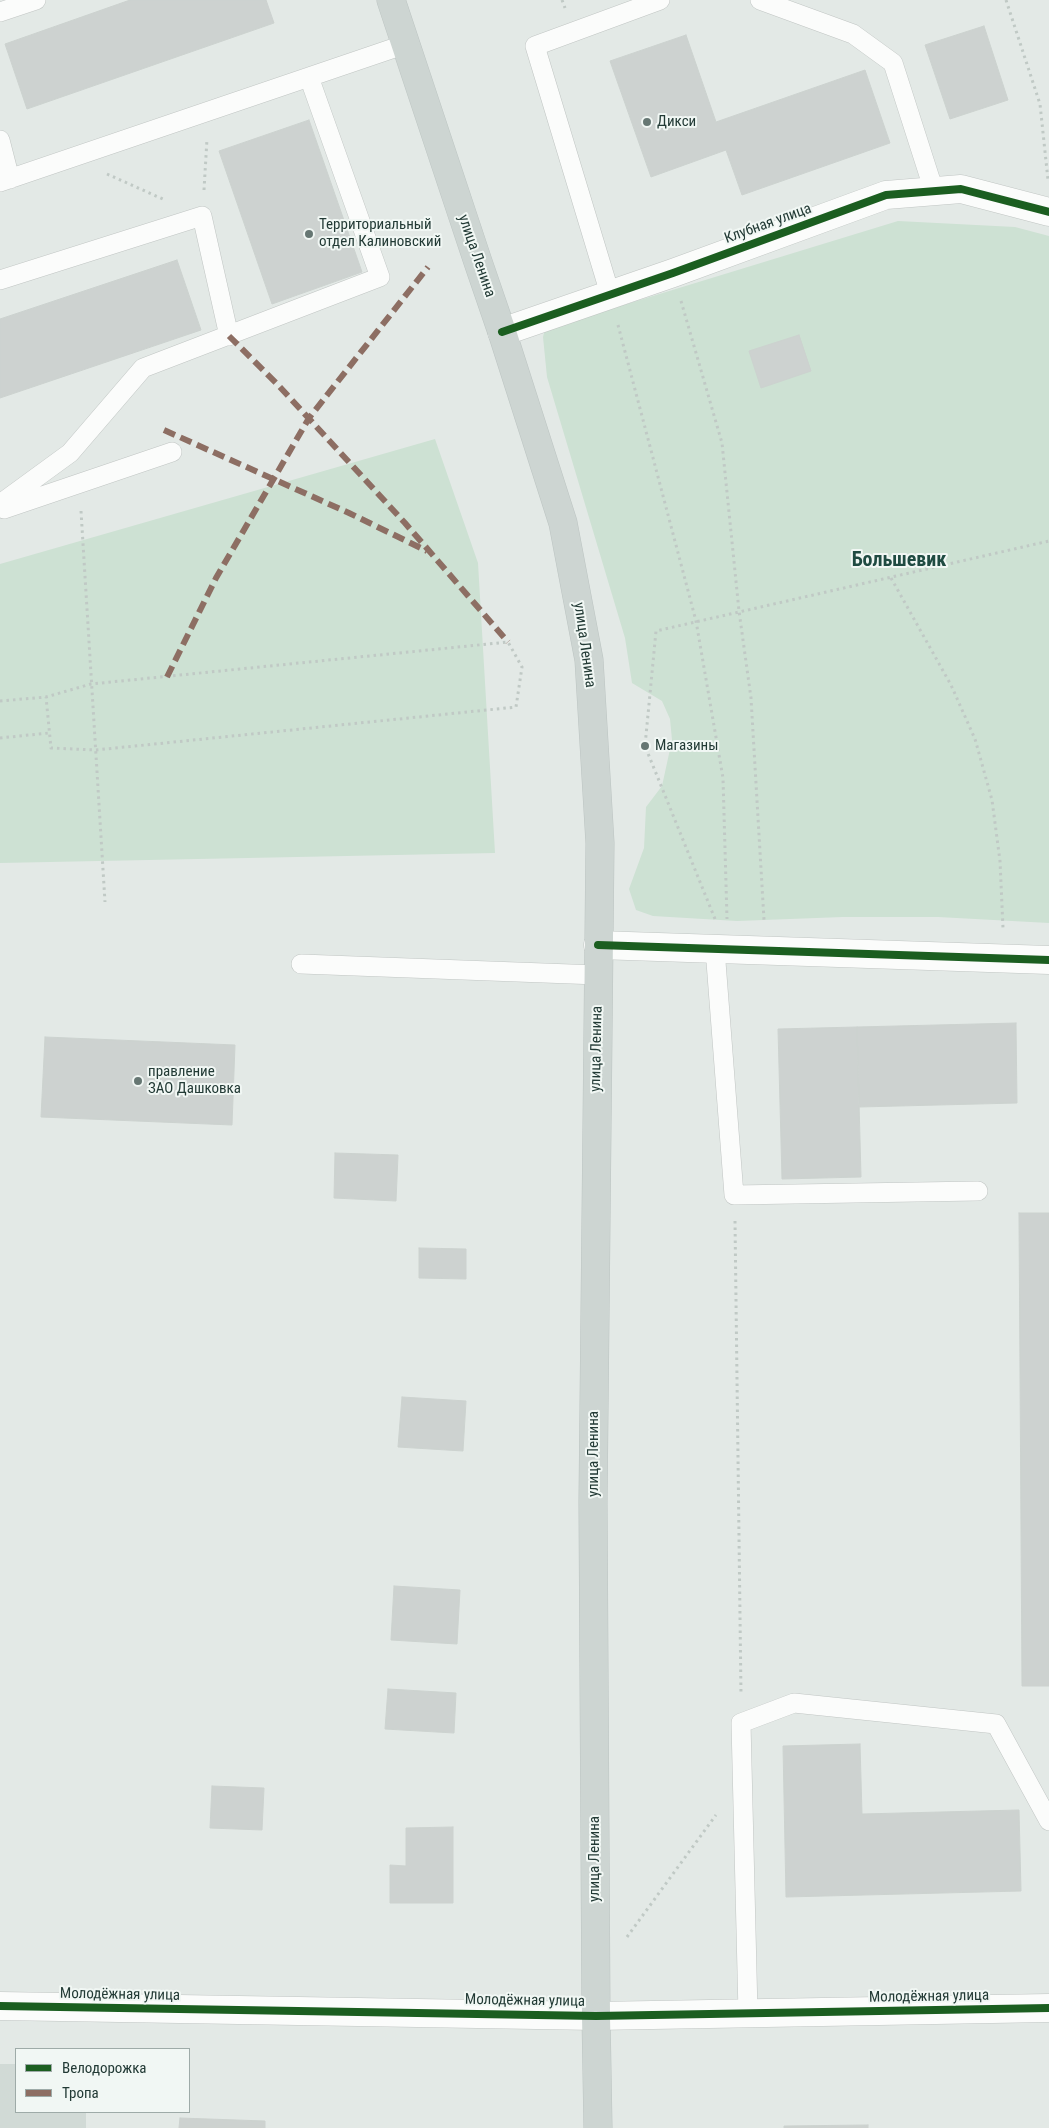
<!DOCTYPE html>
<html>
<head>
<meta charset="utf-8">
<style>
  body { margin:0 }
  #map { position:relative; width:1049px; height:2128px; overflow:hidden; background:#e3e9e6; font-family:"Roboto Condensed",sans-serif }
  canvas { display:block }
  .legend { position:absolute; left:15px; top:2048px; width:175px; height:65px; box-sizing:border-box; background:#f1f7f4; border:1px solid #9eaba8; margin:0; padding:6px 9px; list-style:none; font-size:15px; color:#223a35 }
  .legend li { display:flex; align-items:center; gap:10px; height:25px }
  .legend b { width:25px; border:1px solid #9eaba8 }
</style>
</head>
<body>
<div id="map">
<canvas width="1049" height="2128"></canvas>
<ul class="legend">
<li><b style="height:6px;background:#1b5e20"></b>Велодорожка</li>
<li><b style="height:6px;background:#8d6e63"></b>Тропа</li>
</ul>
</div>
<script>
const c = document.querySelector('canvas').getContext('2d');
c.lineJoin = 'round';
function paint(path, color) { c.fillStyle = color; c.fill(path, 'evenodd'); }
const shape = rows => new Path2D(rows.map(r => 'M' + r).join(''));
function trace(path, color, width, dash) { c.strokeStyle = color; c.lineWidth = width; c.lineCap = dash ? 'butt' : 'round'; c.setLineDash(dash || []); c.stroke(path); }
function label(font, color, halo, rows, align = 'center') {
  c.font = font + ' "Roboto Condensed",sans-serif'; c.lineWidth = 4; c.setLineDash([]); c.textBaseline = 'middle'; c.strokeStyle = halo; c.fillStyle = color; for (const [text, x, y, turn = 0] of rows) {
    c.save(); c.translate(x, y); c.rotate((+turn || 0) * Math.PI / 180); c.textAlign = isNaN(turn) ? turn : align; if (halo) c.strokeText(text, 0, 0); c.fillText(text, 0, 0); c.restore();
  }
}
const built = shape([
  [0,2064,16,2064,16,2112,86,2112,86,2128,0,2128]
]);
const green = shape([
  [898,221,1015,227,1049,236,1049,923,938,917,843,917,737,921,653,916,636,910,629,889,644,848,646,807,662,786,672,740,670,719,662,701,632,683,625,638,547,377,543,337,545,329],
  [435,439,478,563,495,853,0,863,0,564]
]);
const building = shape([
  [130,0,266,0,274,23,27,109,5,44,130,0],
  [984,26,1008,100,950,119,925,45,984,26],
  [686,35,716,122,865,70,890,143,742,195,726,150,651,177,610,61,686,35],
  [309,120,362,272,272,304,219,151,309,120],
  [177,260,201,330,0,398,0,319,177,260],
  [799,335,811,371,761,388,749,351,799,335],
  [1016,1023,1017,1103,859,1107,857,1027,1016,1023],
  [857,1027,861,1177,782,1179,778,1029,857,1027],
  [45,1037,235,1045,232,1125,41,1117,45,1037],
  [335,1153,398,1155,396,1201,334,1198,335,1153],
  [1019,1213,1049,1213,1049,1686,1022,1686,1019,1213],
  [419,1248,466,1249,466,1279,419,1278,419,1248],
  [402,1397,466,1401,463,1451,398,1447,402,1397],
  [394,1586,460,1590,457,1644,391,1640,394,1586],
  [388,1689,456,1693,454,1733,385,1729,388,1689],
  [860,1744,862,1814,1019,1810,1021,1891,786,1897,783,1746,860,1744],
  [212,1786,264,1788,262,1830,210,1828,212,1786],
  [453,1827,453,1903,390,1903,390,1865,406,1866,406,1828,453,1827],
  [180,2118,265,2121,265,2128,179,2128,180,2118],
  [868,2125,868,2128,784,2128,784,2126,868,2125]
]);
const path = shape([
  [562,0,565,8],
  [1006,0,1040,104,1048,180],
  [107,174,165,200],
  [204,190,207,139],
  [681,301,722,443,739,611,751,698,764,920],
  [618,325,696,621,723,778,727,919],
  [81,511,105,902],
  [891,578,951,685,975,739,992,800,1000,861,1003,928],
  [0,701,46,697,91,684,508,642,522,667,516,707,96,750,51,748,46,697],
  [0,738,49,733],
  [715,919,645,746,656,631,1049,541],
  [735,1221,741,1695],
  [627,1937,716,1815]
]);
const service = shape([
  [760,0,853,34,893,63,934,191],
  [0,12,36,0],
  [0,140,10,179],
  [0,182,406,44],
  [0,280,202,216,229,336],
  [610,294,535,46,660,0],
  [0,504,70,453,143,368,380,277,309,77],
  [4,509,172,452],
  [715,949,734,1195,978,1191],
  [301,964,598,975],
  [748,2013,741,1723,794,1703,996,1724,1049,1821]
]);
const minor = shape([
  [502,332,673,273,886,195,961,189,1049,212],
  [598,945,1049,960],
  [0,2006,596,2016,1049,2008]
]);
const primary = shape([
  [391,0,478,262,502,332,563,523,589,660,600,843,593,1502,596,2016,598,2128]
]);
const quiet = shape([
  [229,336,279,386,405,523,508,642],
  [164,430,349,513,427,551],
  [167,677,216,578,309,418,428,267]
]);
const cycleway = shape([
  [502,332,673,273,886,195,961,189,1049,212],
  [598,945,1049,960],
  [0,2006,596,2016,1049,2008]
]);
const markers = [
  [647,122,5,"#667773"],
  [309,234,5,"#667773"],
  [645,746,5,"#667773"],
  [138,1081,5,"#667773"]
];
const poiNames = [
  ["Дикси",657,122],
  ["Территориальный",319,225],
  ["отдел Калиновский",319,242],
  ["Магазины",655,746],
  ["правление",148,1072],
  ["ЗАО Дашковка",148,1089]
];
const streetNames = [
  ["Клубная улица",768,224,-20],
  ["улица Ленина",476,256,71],
  ["улица Ленина",584,645,82],
  ["улица Ленина",597,1049,-89],
  ["улица Ленина",594,1454,-90],
  ["улица Ленина",595,1859,-90],
  ["Молодёжная улица",120,1995,1],
  ["Молодёжная улица",929,1997,-1],
  ["Молодёжная улица",525,2001,1]
];
const districtNames = [
  ["Большевик",899,561]
];
paint(built, '#d1dad6');
paint(green, '#cde1d3');
paint(building, '#cdd2d0');
trace(building, '#ccd2cf', 1);
trace(service, '#c0c5c3', 20);
trace(minor, '#c0c5c3', 29);
trace(primary, '#bcc4c2', 29);
trace(path, '#c0c9c5', 3, [2.5, 4]);
trace(service, '#fbfcfb', 19);
trace(minor, '#fbfcfb', 28);
trace(primary, '#cdd5d2', 28);
trace(quiet, '#8d6e63', 6, [12, 6]);
trace(cycleway, '#1b5e20', 8);
for (const [x, y, r, color] of markers) { const dot = new Path2D(); dot.arc(x, y, r, 0, 2 * Math.PI); c.fillStyle = color; c.fill(dot); trace(dot, '#f1f7f4', 2); }
label('15px', '#223a35', '#f1f7f4', poiNames, 'left');
label('15px', '#223a35', '#f1f7f4', streetNames);
label('bold 20px', '#1f4b42', '#f1f7f4', districtNames);
</script>
</body>
</html>
